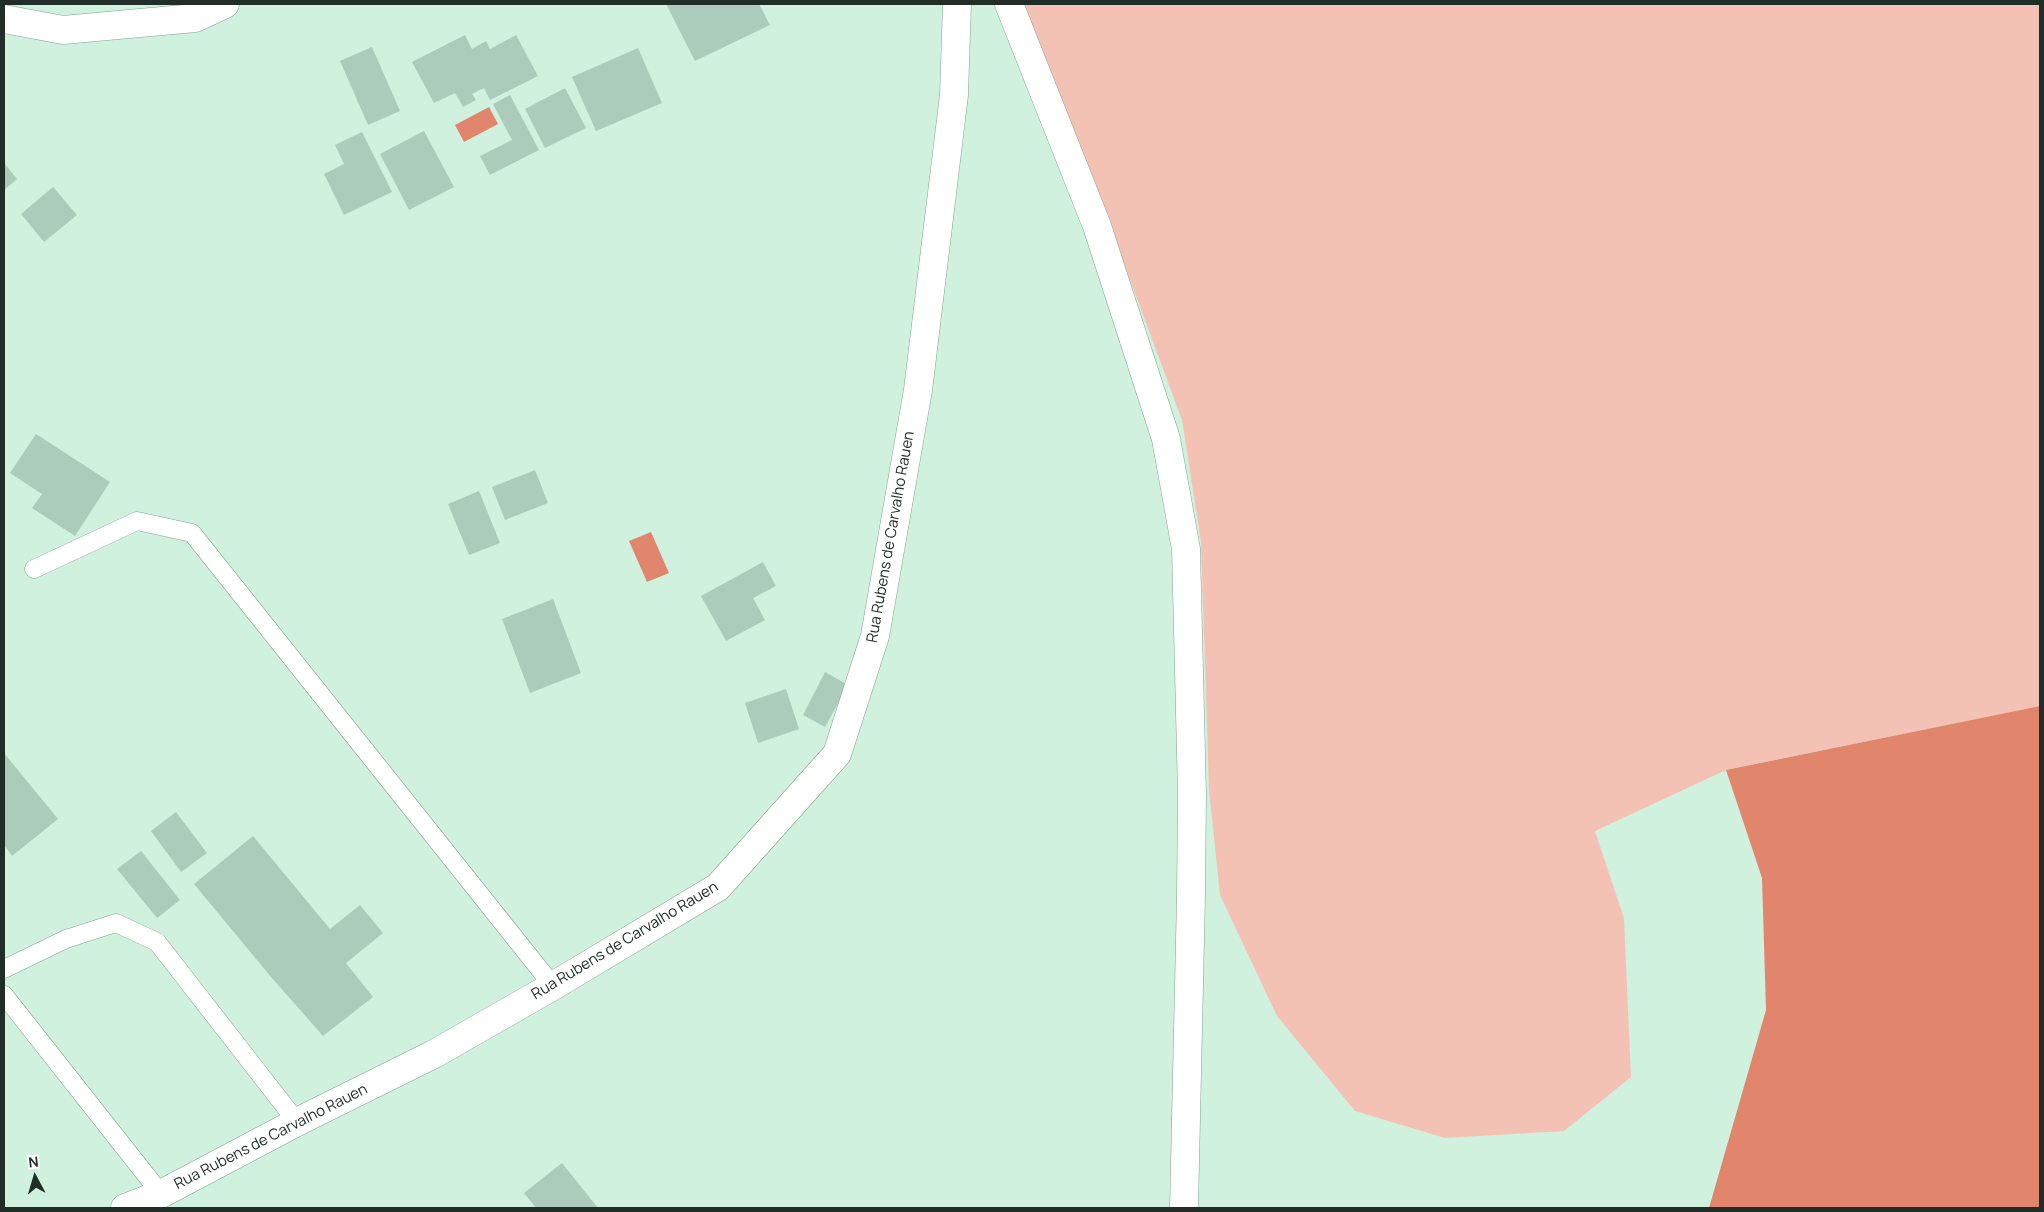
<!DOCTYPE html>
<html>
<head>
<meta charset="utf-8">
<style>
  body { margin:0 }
  #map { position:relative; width:2044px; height:1212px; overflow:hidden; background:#cff1de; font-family:Manrope,sans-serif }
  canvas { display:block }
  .frame { position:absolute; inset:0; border:5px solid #212e27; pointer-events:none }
  .north { position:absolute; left:10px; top:1152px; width:50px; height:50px; -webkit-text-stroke:4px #fff; paint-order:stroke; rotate:354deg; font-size:14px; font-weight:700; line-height:20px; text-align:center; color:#212e27 }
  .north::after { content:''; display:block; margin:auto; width:18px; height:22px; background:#212e27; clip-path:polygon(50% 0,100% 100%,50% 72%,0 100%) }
</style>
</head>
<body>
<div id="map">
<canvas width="2044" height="1212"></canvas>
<div class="frame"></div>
<div class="north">N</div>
</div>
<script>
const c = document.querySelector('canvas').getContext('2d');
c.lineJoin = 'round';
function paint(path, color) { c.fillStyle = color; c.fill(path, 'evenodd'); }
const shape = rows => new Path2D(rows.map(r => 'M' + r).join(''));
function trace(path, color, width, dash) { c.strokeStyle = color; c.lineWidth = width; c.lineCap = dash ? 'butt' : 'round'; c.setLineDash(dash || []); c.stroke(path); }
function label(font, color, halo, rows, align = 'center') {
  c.font = font + ' Manrope,sans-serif'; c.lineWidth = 4; c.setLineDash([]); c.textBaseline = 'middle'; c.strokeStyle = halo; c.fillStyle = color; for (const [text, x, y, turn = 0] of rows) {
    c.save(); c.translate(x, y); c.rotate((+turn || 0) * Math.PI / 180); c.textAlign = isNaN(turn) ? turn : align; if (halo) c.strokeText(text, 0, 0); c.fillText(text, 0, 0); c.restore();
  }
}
const green = shape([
  [1023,4,2040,4,2040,706,1726,770,1595,831,1624,918,1631,1077,1564,1131,1445,1138,1355,1111,1277,1016,1220,895,1209,789,1201,542,1182,420,1106,215]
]);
const water = shape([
  [489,107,498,124,464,142,455,125],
  [651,532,669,573,647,582,629,541],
  [2040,706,2040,1208,1709,1208,1766,1010,1762,878,1726,770]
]);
const building = shape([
  [666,4,759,4,770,25,695,61],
  [465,35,472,49,486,41,490,49,516,35,538,76,490,100,484,88,472,94,476,100,463,107,455,93,434,103,412,62],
  [372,47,400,111,368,125,340,61],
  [638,48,662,103,596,131,572,77],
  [565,88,586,128,545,148,525,109],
  [510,95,539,150,490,175,480,156,512,140,493,104],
  [424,131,454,187,409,210,380,154],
  [362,132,392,192,344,215,324,174,344,164,335,145],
  [4,163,17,179,4,190],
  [53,187,77,215,44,242,21,214],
  [36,434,110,482,75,536,32,508,42,494,10,473],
  [535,470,548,503,505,520,492,487],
  [479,491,500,543,469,555,448,504],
  [763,562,776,586,753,598,765,620,726,641,701,596],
  [553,599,581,673,530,693,502,619],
  [825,672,848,685,825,727,803,715],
  [786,689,799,729,758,743,745,703],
  [4,753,58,819,12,856,4,845],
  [176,812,207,853,181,872,151,831],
  [253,836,330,929,360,905,383,933,346,963,373,997,323,1036,271,977,194,884],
  [141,851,180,900,157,918,117,869],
  [562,1163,598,1208,536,1208,524,1193]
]);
const service = shape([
  [34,569,137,521,192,533,553,986],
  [4,969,66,939,116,923,157,942,297,1122],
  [4,995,161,1194]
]);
const minor = shape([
  [1009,4,1097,226,1166,439,1186,549,1192,794,1191,896,1184,1208],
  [4,19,63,30,195,18,225,4],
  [125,1208,161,1194,297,1122,434,1054,553,986,718,887,837,754,875,636,918,390,954,95,957,4]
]);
const streetNames = [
  ["Rua Rubens de Carvalho Rauen",891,537,-80],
  ["Rua Rubens de Carvalho Rauen",625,941,-31],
  ["Rua Rubens de Carvalho Rauen",271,1137,-27]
];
paint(green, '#f4c2b4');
paint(water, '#e1866d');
paint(building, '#abccba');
trace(service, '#81a290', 19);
trace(minor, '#81a290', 29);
trace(service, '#fff', 18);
trace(minor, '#fff', 28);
label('15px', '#212e27', '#fff', streetNames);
</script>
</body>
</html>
